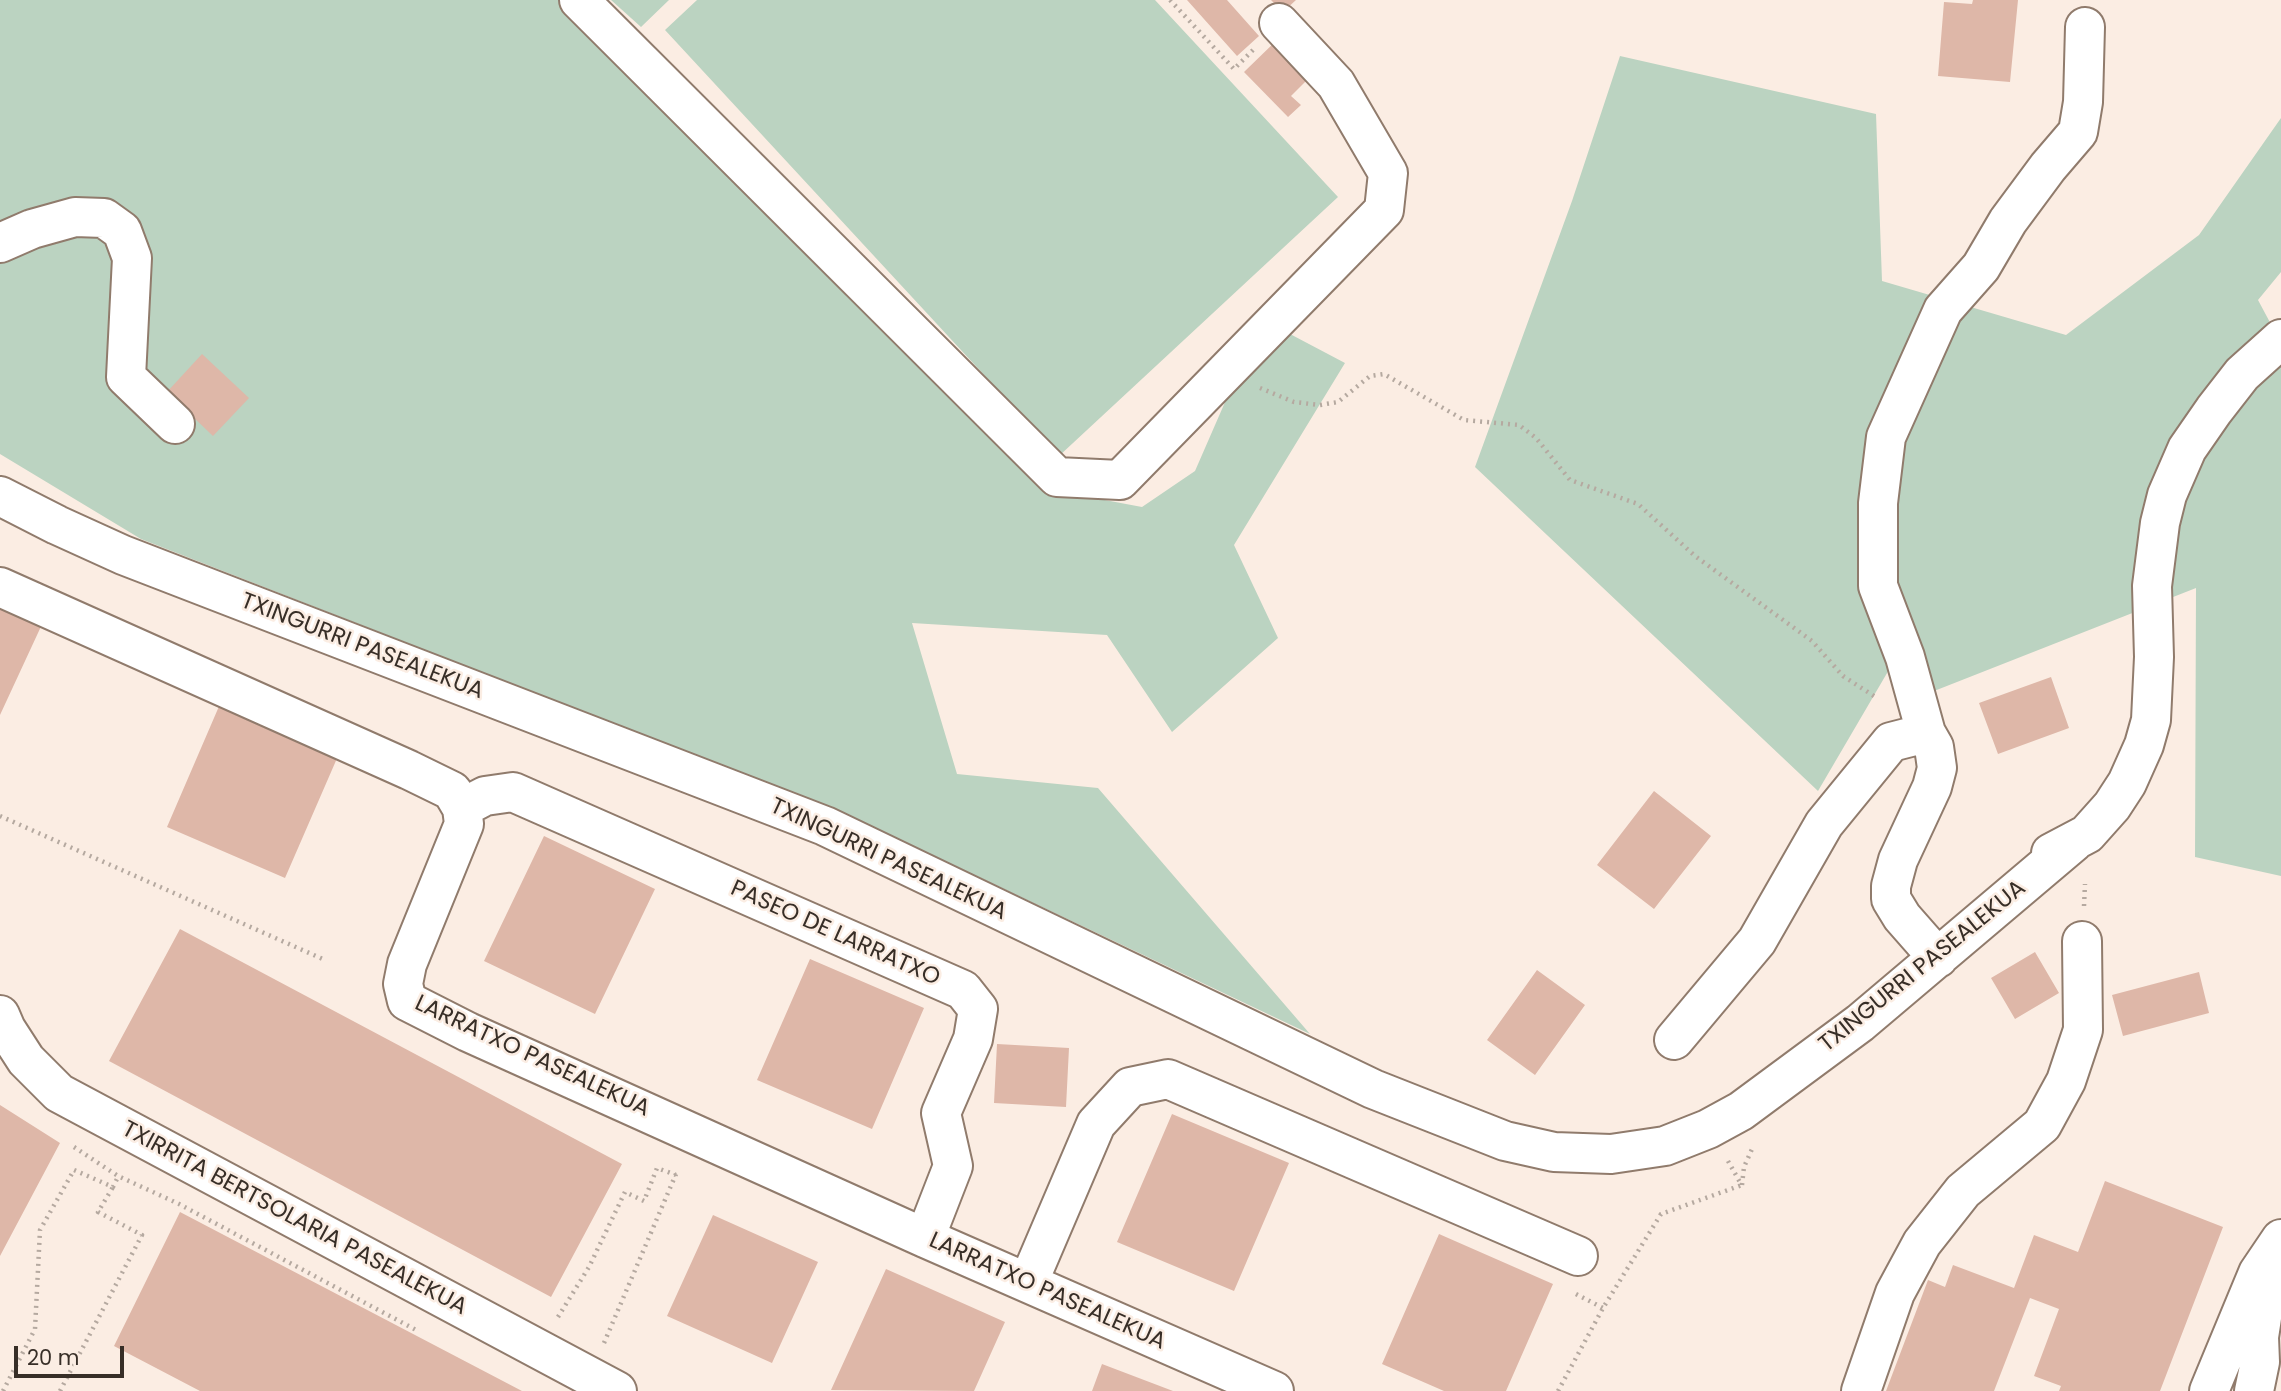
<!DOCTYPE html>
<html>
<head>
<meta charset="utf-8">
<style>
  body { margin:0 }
  #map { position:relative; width:2281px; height:1391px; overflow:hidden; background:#fbede3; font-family:Poppins,sans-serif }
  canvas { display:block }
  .scale { position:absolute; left:14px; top:1346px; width:110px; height:32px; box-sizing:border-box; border:4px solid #372e27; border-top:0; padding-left:9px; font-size:21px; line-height:24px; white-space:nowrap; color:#372e27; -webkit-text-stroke:5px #fbede3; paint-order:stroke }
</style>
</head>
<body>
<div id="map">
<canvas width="2281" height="1391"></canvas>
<div class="scale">20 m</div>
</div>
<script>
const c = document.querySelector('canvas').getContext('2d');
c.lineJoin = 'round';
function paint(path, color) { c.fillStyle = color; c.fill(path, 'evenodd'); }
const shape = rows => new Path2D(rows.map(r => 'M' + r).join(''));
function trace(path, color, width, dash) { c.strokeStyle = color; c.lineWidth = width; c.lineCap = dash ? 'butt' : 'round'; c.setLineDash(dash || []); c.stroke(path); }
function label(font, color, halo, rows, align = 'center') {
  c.font = font + ' Poppins,sans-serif'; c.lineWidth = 5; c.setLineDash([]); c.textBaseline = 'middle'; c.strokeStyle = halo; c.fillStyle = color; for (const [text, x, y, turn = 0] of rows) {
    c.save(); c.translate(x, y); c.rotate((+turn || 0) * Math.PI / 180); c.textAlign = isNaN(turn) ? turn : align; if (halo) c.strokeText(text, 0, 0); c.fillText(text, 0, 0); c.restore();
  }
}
const green = shape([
  [0,0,568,0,1046,489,1142,507,1195,471,1229,393,1290,334,1345,363,1234,545,1278,638,1172,732,1107,635,912,623,957,774,1098,788,1310,1034,850,816,141,539,0,454],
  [611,0,669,0,641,27],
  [697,0,1155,0,1338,197,1059,456,665,30],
  [1620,56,1876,114,1882,281,2066,335,2199,235,2281,118,2281,272,2258,300,2281,343,2281,876,2195,857,2196,588,1929,693,1890,668,1818,791,1475,467,1572,201]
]);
const building = shape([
  [1187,0,1227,0,1259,36,1237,56],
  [1271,0,1296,0,1283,12],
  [1973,0,2018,0,2010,82,1938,76,1944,2,1972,4],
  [1279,38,1314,73,1291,96,1301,105,1288,117,1244,72],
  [202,354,249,398,213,436,167,392],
  [0,600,44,620,0,715],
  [2051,677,2069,728,1998,754,1979,703],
  [220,704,338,756,285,878,167,827],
  [1654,791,1711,836,1654,909,1597,865],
  [544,836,655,889,595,1014,484,961],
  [180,929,622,1164,551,1297,109,1061],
  [2035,952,2059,993,2015,1019,1991,978],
  [810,959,924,1008,872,1129,757,1080],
  [1537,970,1585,1005,1535,1075,1487,1040],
  [2199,972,2209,1013,2123,1036,2112,995],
  [997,1044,1069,1048,1066,1107,994,1103],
  [0,1105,60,1143,0,1256],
  [1172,1114,1289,1163,1234,1291,1117,1242],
  [2105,1181,2223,1227,2160,1391,2059,1391,2061,1386,2034,1376,2059,1309,2030,1298,1994,1391,1886,1391,1928,1280,1945,1287,1953,1265,2014,1288,2034,1235,2078,1252],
  [180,1212,522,1391,200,1391,114,1346],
  [713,1215,818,1262,772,1363,667,1316],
  [1439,1234,1553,1284,1506,1391,1444,1391,1382,1364],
  [886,1269,1005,1322,974,1391,831,1390],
  [1102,1364,1173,1391,1092,1391]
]);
const path = shape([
  [1170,0,1234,69,1254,49],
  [1260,388,1294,402,1320,405,1338,402,1370,376,1384,374,1464,420,1519,425,1536,438,1570,480,1638,504,1695,556,1812,641,1843,676,1877,698],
  [0,816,325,960],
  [2084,906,2085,884],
  [74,1147,118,1176,179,1204,418,1331],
  [1728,1161,1741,1184],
  [1742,1185,1744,1167,1752,1149],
  [1576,1294,1603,1308],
  [558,1317,589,1267,625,1192,644,1201,657,1168,676,1175],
  [604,1343,676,1174],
  [3,1391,35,1329,40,1230,74,1170,113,1187,119,1175],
  [60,1391,142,1235,98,1212,113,1187],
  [1558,1391,1603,1308,1661,1214,1742,1185]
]);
const minor = shape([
  [579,0,1057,477,1120,480,1384,210,1388,173,1336,84,1279,23],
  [0,243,32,229,75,217,104,218,122,231,132,258,126,377,175,424],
  [0,496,57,525,123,555,825,826,1373,1089,1505,1141,1554,1152,1611,1154,1665,1146,1708,1129,1741,1111,1860,1023,2074,842],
  [0,587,409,770,452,791,462,808,464,824,407,964,403,984,407,1001,468,1032,925,1238,1274,1391],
  [462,808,485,796,513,792,963,990,978,1009,973,1039,941,1113,953,1166,925,1238],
  [2051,853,2087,834,2112,806,2127,783,2144,745,2151,720,2154,657,2152,586,2160,523,2167,495,2187,449,2214,410,2242,374,2281,339],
  [1938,958,1902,917,1891,899,1891,886,1898,860,1932,787,1937,768,1934,747,1926,733,1905,657,1878,586,1878,503,1886,437,1943,310,1981,267,2008,221,2048,167,2078,132,2083,102,2085,27],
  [0,1015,6,1029,26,1060,59,1093,617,1391],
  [1674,1040,1757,941,1824,824,1891,742,1926,733],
  [1028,1283,1096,1124,1130,1087,1168,1079,1578,1256],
  [1861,1391,1895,1293,1922,1243,1963,1191,2042,1125,2066,1081,2083,1030,2082,941],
  [2209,1391,2258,1273,2281,1239],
  [2254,1391,2260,1362,2259,1337,2263,1311,2271,1289]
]);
const streetNames = [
  ["TXINGURRI PASEALEKUA",362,647,21],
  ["TXINGURRI PASEALEKUA",888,860,25],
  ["PASEO DE LARRATXO",835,934,24],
  ["TXINGURRI PASEALEKUA",1923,967,-39],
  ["LARRATXO PASEALEKUA",532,1057,25],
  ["TXIRRITA BERTSOLARIA PASEALEKUA",294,1219,28],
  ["LARRATXO PASEALEKUA",1047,1292,24]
];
paint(green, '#bbd3c1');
paint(building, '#deb7a8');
trace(minor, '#907b6c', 42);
trace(path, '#b5a9a0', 4.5, [2, 5]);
trace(minor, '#fff', 38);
label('23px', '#372e27', '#fbede3', streetNames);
</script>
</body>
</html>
